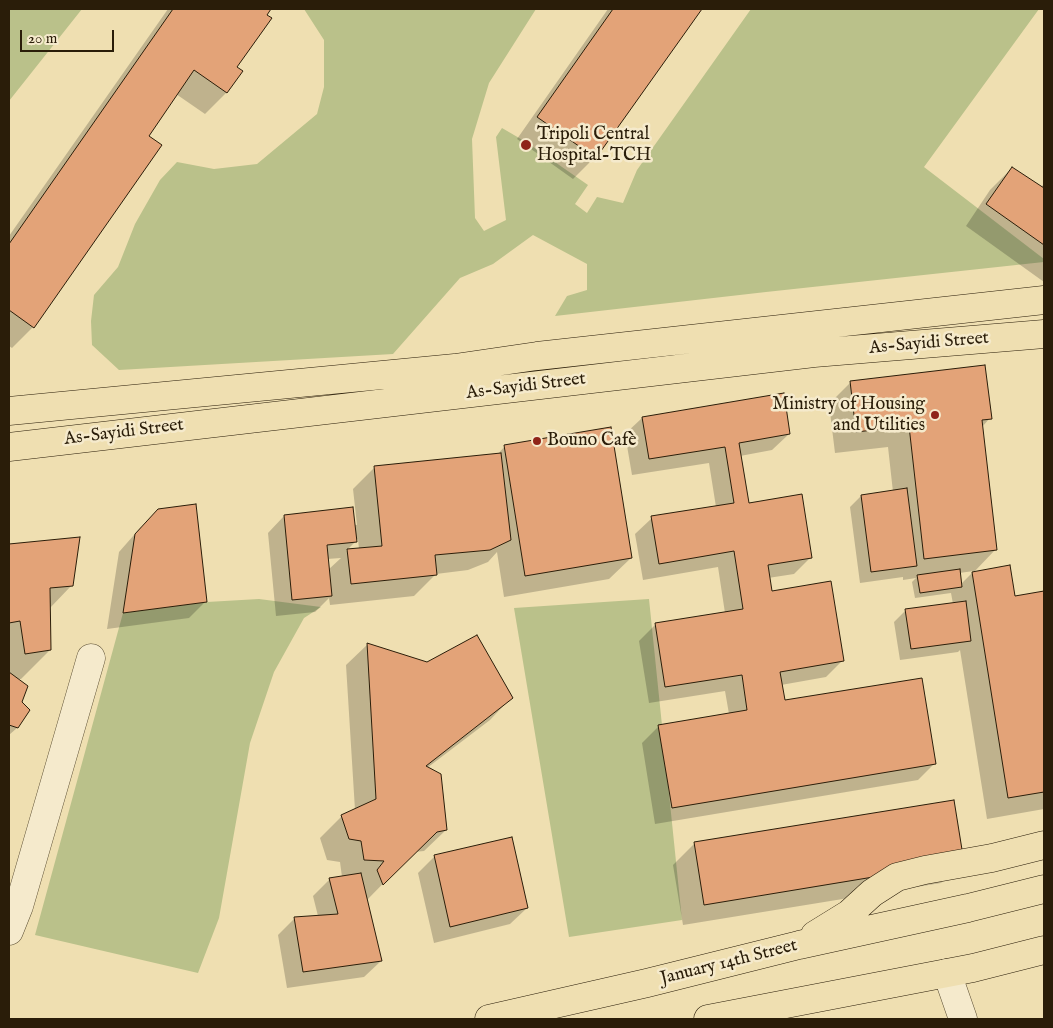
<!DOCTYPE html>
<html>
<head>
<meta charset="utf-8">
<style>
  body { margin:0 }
  #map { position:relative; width:1053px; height:1028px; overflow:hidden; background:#efdfb1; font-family:"IM FELL English",serif }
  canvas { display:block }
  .frame { position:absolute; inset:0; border:10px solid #2a1d09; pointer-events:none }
  .scale { position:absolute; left:20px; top:30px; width:94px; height:22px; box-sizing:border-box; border:2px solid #2a1d09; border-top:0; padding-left:6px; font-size:15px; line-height:18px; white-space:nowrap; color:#2a1d09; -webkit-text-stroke:4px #f5eacc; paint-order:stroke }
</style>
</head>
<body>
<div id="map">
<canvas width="1053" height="1028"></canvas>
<div class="frame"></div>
<div class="scale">20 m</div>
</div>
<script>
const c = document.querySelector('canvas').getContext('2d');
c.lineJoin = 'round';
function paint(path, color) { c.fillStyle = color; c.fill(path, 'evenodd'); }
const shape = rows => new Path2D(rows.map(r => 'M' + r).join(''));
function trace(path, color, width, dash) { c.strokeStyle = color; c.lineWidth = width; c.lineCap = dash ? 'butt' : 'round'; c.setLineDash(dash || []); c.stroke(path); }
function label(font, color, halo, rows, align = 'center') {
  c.font = font + ' "IM FELL English",serif'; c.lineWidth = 5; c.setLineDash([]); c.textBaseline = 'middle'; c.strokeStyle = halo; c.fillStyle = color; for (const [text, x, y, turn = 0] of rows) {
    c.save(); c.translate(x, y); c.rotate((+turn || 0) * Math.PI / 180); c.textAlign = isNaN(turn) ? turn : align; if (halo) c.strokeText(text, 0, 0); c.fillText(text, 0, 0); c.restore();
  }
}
const green = shape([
  [9,9,82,9,9,101],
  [304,9,536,9,489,83,472,139,475,218,484,231,506,220,496,137,502,128,526,142,588,185,575,204,587,213,597,197,623,203,637,170,751,9,1039,9,924,167,1044,259,1044,262,766,292,555,316,567,296,587,290,587,264,533,235,493,264,460,278,393,354,119,370,92,345,91,321,94,295,118,267,135,224,160,180,177,162,214,169,257,164,317,114,324,87,324,40],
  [259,599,321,607,304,618,274,672,250,743,219,918,198,973,35,935,123,613,207,602],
  [649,599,682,920,569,937,514,608]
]);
const shadow = shape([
  [168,9,269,9,236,68,241,71,226,93,205,114,176,94,147,136,33,327,12,348,9,346,9,236],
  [608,9,700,9,595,157,573,179,517,139],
  [1012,168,1041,188,1044,183,1044,282,966,226,990,190],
  [851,382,990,418,982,427,996,549,973,573,1014,597,1044,592,1044,809,987,819,960,650,958,652,900,660,894,622,906,610,953,604,951,593,915,598,912,582,916,578,903,580,903,577,860,583,850,507,861,496,893,492,888,447,835,453,829,404],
  [974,571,961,584,959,573],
  [783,394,789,434,772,450,740,456,748,504,811,557,794,574,768,578,771,593,843,660,826,677,781,685,784,701,934,764,918,780,655,824,642,743,659,726,729,714,725,691,649,703,639,641,656,624,725,613,718,567,643,580,635,534,652,518,716,507,709,463,632,475,625,434,642,418],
  [505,446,631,558,609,579,504,597,497,552,488,562,468,570,436,574,414,596,330,605,329,598,315,612,276,616,268,533,284,516,357,525,353,489,374,468,497,455],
  [358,539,359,549,346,551],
  [341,558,328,570,327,559],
  [141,527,206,601,189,618,107,629,119,552],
  [79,539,72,585,49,609,50,650,21,679,17,679,20,702,28,710,17,728,9,735,9,545],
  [368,644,511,698,490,720,427,768,446,830,424,851,414,852,366,901,381,961,364,977,287,988,278,935,295,918,318,916,313,896,330,879,342,877,340,862,327,860,320,838,342,816,355,810,346,665],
  [694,844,963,861,941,883,683,925,673,865],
  [435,856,527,908,510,924,434,943,418,873]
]);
const building = shape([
  [173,9,271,9,267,15,272,18,237,67,243,71,227,93,194,70,149,136,162,145,34,328,9,310,9,244,173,9],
  [613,9,702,9,596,158,537,117,613,9],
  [1012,167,1044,188,1044,245,986,204,1012,167],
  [985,365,992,419,982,420,997,550,924,559,909,426,856,432,850,381,985,365],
  [784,393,790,434,739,443,749,503,802,494,812,558,768,565,772,591,831,581,844,661,780,672,785,700,922,678,936,764,672,808,658,725,747,710,742,675,665,687,655,623,743,609,734,551,659,564,651,516,734,503,725,447,649,459,642,417,784,393],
  [611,427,632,558,525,576,504,445,611,427],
  [501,453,511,540,490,550,435,555,437,575,351,584,347,549,382,546,374,466,501,453],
  [907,488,917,566,871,572,861,495,907,488],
  [196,504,207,602,123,613,135,534,158,509,196,504],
  [353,507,357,542,327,545,332,596,292,600,284,515,353,507],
  [80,537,73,586,50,588,51,650,25,654,20,621,9,623,9,544,80,537],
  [1010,565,1015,596,1044,591,1044,792,1008,798,972,572,1010,565],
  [960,569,962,587,920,593,917,575,960,569],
  [966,601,971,641,911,649,905,609,966,601],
  [477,635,513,698,426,766,441,774,447,830,437,832,383,885,377,870,384,861,364,860,361,841,349,839,341,815,376,799,367,643,427,662,477,635],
  [9,672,28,686,22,702,30,710,18,728,9,725,9,672],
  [954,800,964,862,704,905,694,842,954,800],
  [512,837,528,908,450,927,434,855,512,837],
  [361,873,382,961,303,972,294,917,338,914,329,878,361,873]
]);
const minor = shape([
  [9,931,19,906,91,658],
  [947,973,963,1019]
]);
const major = shape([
  [9,411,455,368,537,356,1044,300],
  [9,447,814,353,1044,334]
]);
const highway = shape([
  [815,935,849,914,872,893,897,877,925,870,992,858,1044,845],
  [489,1019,647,983,799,945,968,908,1044,889],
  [708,1019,973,968,1044,950]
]);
const markers = [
  [526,145,6,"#8f2418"],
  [935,415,5,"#8f2418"],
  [537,441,5,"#8f2418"]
];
const poiNames = [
  ["Tripoli Central",537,135],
  ["Hospital-TCH",537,156],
  ["Ministry of Housing",925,405,"right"],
  ["and Utilities",925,426,"right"],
  ["Bouno Cafè",547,441]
];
const streetNames = [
  ["As-Sayidi Street",929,344,-5],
  ["As-Sayidi Street",526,387,-7],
  ["As-Sayidi Street",124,433,-7],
  ["January 14th Street",729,963,-14]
];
paint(green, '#bac18a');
paint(shadow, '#0003');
paint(building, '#e3a378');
trace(building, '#2a1d09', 1);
trace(minor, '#5b4e33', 29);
trace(major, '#2a1d09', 29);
trace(highway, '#2a1d09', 29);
trace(minor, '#f5eacc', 28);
trace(major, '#efdfb1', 28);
trace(highway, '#efdfb1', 28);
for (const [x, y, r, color] of markers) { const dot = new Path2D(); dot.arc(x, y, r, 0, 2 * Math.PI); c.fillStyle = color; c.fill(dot); trace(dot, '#f5eacc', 2); }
label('18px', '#2a1d09', '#f5eacc', poiNames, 'left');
label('18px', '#2a1d09', '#f5eacc', streetNames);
</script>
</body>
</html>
